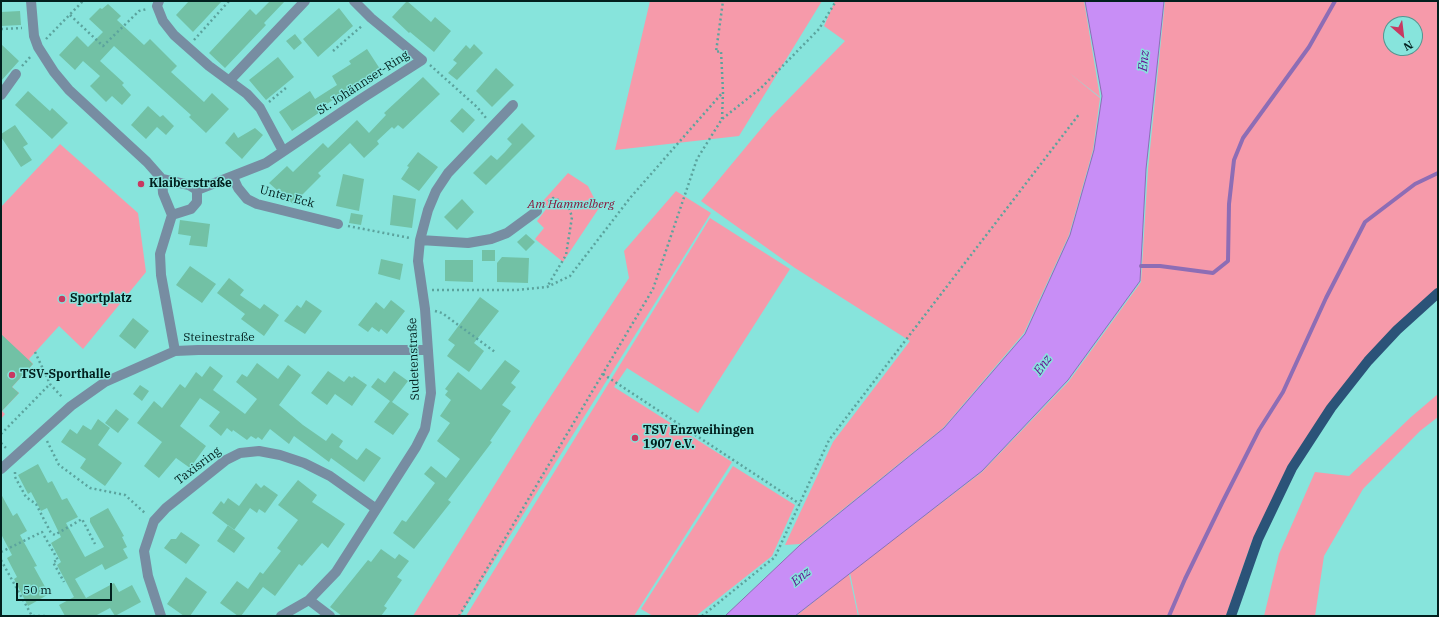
<!DOCTYPE html>
<html>
<head>
<meta charset="utf-8">
<style>
  body { margin:0 }
  #map { position:relative; width:1439px; height:617px; overflow:hidden; background:#87e4dc; font-family:"IBM Plex Serif",serif }
  canvas { display:block }
  .frame { position:absolute; inset:0; border:2px solid #02201e; pointer-events:none }
  .north { position:absolute; left:1383px; top:16px; width:40px; height:40px; box-sizing:border-box; background:#87e4dc; border:1px solid #529690; border-radius:50%; rotate:152deg; font-size:11px; font-weight:700; line-height:16px; text-align:center; color:#02201e }
  .north::after { content:''; display:block; margin:auto; width:14px; height:18px; background:#c83961; clip-path:polygon(50% 0,100% 100%,50% 72%,0 100%) }
  .scale { position:absolute; left:16px; top:583px; width:96px; height:18px; box-sizing:border-box; border:2px solid #02201e; border-top:0; padding-left:5px; font-size:12px; line-height:14px; white-space:nowrap; color:#02201e; -webkit-text-stroke:3px #87e4dc; paint-order:stroke }
</style>
</head>
<body>
<div id="map">
<canvas width="1439" height="617"></canvas>
<div class="frame"></div>
<div class="north">N</div>
<div class="scale">50 m</div>
</div>
<script>
const c = document.querySelector('canvas').getContext('2d');
c.lineJoin = 'round';
function paint(path, color) { c.fillStyle = color; c.fill(path, 'evenodd'); }
const shape = rows => new Path2D(rows.map(r => 'M' + r).join(''));
function trace(path, color, width, dash) { c.strokeStyle = color; c.lineWidth = width; c.lineCap = dash ? 'butt' : 'round'; c.setLineDash(dash || []); c.stroke(path); }
function label(font, color, halo, rows, align = 'center') {
  c.font = font + ' "IBM Plex Serif",serif'; c.lineWidth = 3; c.setLineDash([]); c.textBaseline = 'middle'; c.strokeStyle = halo; c.fillStyle = color; for (const [text, x, y, turn = 0] of rows) {
    c.save(); c.translate(x, y); c.rotate((+turn || 0) * Math.PI / 180); c.textAlign = isNaN(turn) ? turn : align; if (halo) c.strokeText(text, 0, 0); c.fillText(text, 0, 0); c.restore();
  }
}
const green = shape([
  [650,1,822,1,739,136,615,150],
  [835,1,1084,1,1100,97,1068,72,1100,98,1093,150,1069,235,1024,333,943,428,800,544,785,545,833,442,910,341,795,268,701,201,770,118,845,41,824,26],
  [1165,1,1438,1,1438,287,1403,319,1364,361,1252,541,1226,616,859,616,850,573,982,472,1069,381,1141,282,1148,169],
  [1391,24,1415,24,1415,48,1391,48],
  [60,144,138,213,146,272,83,349,59,326,29,359,33,364,12,387,19,393,2,411,5,414,1,419,1,207],
  [568,173,588,186,599,208,563,262,535,239,544,228,537,221,547,208,543,201],
  [676,191,711,213,460,616,413,616,535,420,629,278,624,251],
  [710,218,790,269,698,413,627,368,614,387,732,462,634,616,466,616],
  [1438,394,1438,417,1420,431,1363,489,1324,556,1315,616,1264,616,1279,554,1315,472,1349,476,1411,417],
  [733,466,795,505,772,556,696,616,653,616,641,609],
  [849,574,858,616,796,616]
]);
const water = shape([
  [1085,1,1164,1,1146,169,1140,281,1068,380,982,471,795,616,725,616,800,545,944,428,1025,334,1070,235,1094,150,1102,96,1085,1]
]);
const stream = shape([
  [1141,266,1160,266,1213,273,1228,261,1229,204,1234,160,1243,138,1309,47,1335,1],
  [1169,616,1185,579,1222,503,1259,430,1283,392,1326,298,1365,222,1415,184,1438,173]
]);
const building = shape([
  [189,1,222,1,193,32,176,15],
  [270,1,285,1,264,23,266,25,225,68,209,53,250,9,256,15],
  [407,1,431,22,435,17,451,31,434,52,410,32,409,33,392,17],
  [108,4,121,16,117,20,144,45,150,39,177,66,171,72,204,102,212,93,229,109,206,133,189,117,191,115,114,46,100,61,124,83,122,85,131,95,122,105,112,96,106,102,90,86,100,76,83,61,75,70,59,55,77,36,88,47,103,32,89,19,100,8,102,9],
  [339,8,353,26,318,57,303,39],
  [20,11,21,25,1,26,1,12],
  [295,34,302,43,294,50,286,41],
  [1,44,19,61,1,81],
  [474,44,483,53,457,80,448,73,457,63,453,60,466,45,470,49],
  [367,49,380,69,362,81,363,83,344,96,343,93,321,108,323,110,292,131,279,112,310,91,315,99,337,85,332,76,351,64,349,61],
  [278,57,294,77,266,100,249,80],
  [496,68,514,85,492,107,476,91],
  [423,77,440,94,403,129,398,125,394,129,392,127,377,141,379,144,364,158,350,143,318,173,321,176,293,204,269,183,287,166,293,172,323,143,328,148,357,120,369,133,386,115,384,113],
  [28,91,50,111,52,108,68,123,52,139,15,105],
  [148,106,160,117,163,115,174,126,166,135,157,127,146,139,131,125],
  [462,108,475,120,463,133,450,121],
  [522,123,535,136,486,185,473,173,491,155,497,160,505,152,512,144,507,139],
  [15,125,28,144,23,147,32,160,21,167,1,137,1,134],
  [255,128,263,135,242,159,225,143,234,132,238,138],
  [418,152,438,167,419,191,401,179,409,167,407,166],
  [343,174,364,179,359,211,336,206],
  [393,195,416,199,412,228,390,225],
  [462,199,474,212,457,230,444,217],
  [351,213,363,215,361,225,349,223],
  [180,220,210,224,207,247,189,245,191,236,178,234],
  [526,234,535,242,526,251,517,242],
  [482,250,495,250,495,261,482,261],
  [502,257,529,258,528,283,497,282,497,263],
  [381,259,403,264,400,280,378,274],
  [445,260,473,260,473,282,445,281],
  [190,266,216,284,202,303,176,285],
  [229,278,244,290,240,295,260,309,264,304,279,315,264,336,241,319,245,314,217,293],
  [480,297,499,311,474,343,484,351,469,372,447,356,455,345,448,340],
  [306,300,322,311,305,334,284,321,297,305,301,308],
  [391,300,405,311,387,334,381,329,379,332,372,327,368,332,358,325,376,302,384,309],
  [133,318,149,331,135,349,119,336],
  [1,334,33,364,12,387,19,393,1,412],
  [505,360,520,371,511,383,516,387,502,405,511,411,490,441,492,442,448,500,451,502,414,549,393,533,402,520,406,522,435,483,424,474,431,466,446,478,460,459,437,441,450,423,440,416,451,400,445,395,448,391,445,389,458,372,481,390],
  [257,363,278,379,288,365,301,375,279,405,303,425,326,441,332,433,343,441,339,447,357,460,366,448,381,458,364,482,331,458,329,462,294,436,289,444,270,429,262,440,258,437,256,439,251,436,247,440,233,430,232,432,227,428,221,436,209,426,220,412,200,398,180,426,206,446,190,468,176,458,159,478,144,466,162,442,137,423,154,401,162,408,180,384,185,388,196,372,202,377,210,366,223,376,213,390,245,414,257,399,236,382,242,374,247,377],
  [328,371,344,382,349,376,352,378,354,376,367,385,352,406,335,394,327,405,311,393],
  [394,371,408,381,392,402,409,414,393,435,374,422,390,401,371,387,378,378,385,383],
  [140,385,149,391,142,401,133,394],
  [116,409,129,419,118,433,105,423],
  [98,419,110,428,98,445,122,463,105,486,80,468,86,459,61,442,70,429,77,434,83,425,91,430],
  [38,464,48,483,52,481,62,500,67,498,78,517,66,523,85,557,104,547,90,522,90,518,108,508,124,536,122,537,127,547,123,549,128,558,105,570,102,564,75,579,86,598,114,583,119,592,132,585,141,602,115,616,110,608,95,616,65,616,59,605,74,597,57,565,61,562,51,543,61,537,47,508,41,511,31,492,28,494,18,475],
  [298,480,317,495,312,502,345,524,328,548,322,543,302,566,299,564,275,596,263,587,241,616,238,616,220,603,237,581,248,589,260,572,263,574,281,551,277,548,298,520,278,505],
  [256,483,261,488,264,485,278,495,265,513,259,509,257,513,250,508,234,530,212,513,221,501,224,504,228,498,239,506],
  [1,494,13,516,17,513,27,531,20,535,37,566,34,567,49,594,28,606,14,579,17,577,7,558,12,555,1,534],
  [228,525,245,538,234,553,217,541],
  [181,532,200,545,186,564,164,548,171,539,176,539],
  [381,549,395,559,399,554,409,561,397,577,402,580,384,606,387,608,381,616,342,616,330,607,368,560,371,562],
  [186,577,207,592,190,616,184,616,167,604]
]);
const path = shape([
  [70,15,103,46,139,11,147,9],
  [1,29,22,28],
  [46,39,83,1],
  [194,40,229,1],
  [333,51,363,25],
  [430,65,477,107,486,118],
  [22,66,32,55],
  [269,102,287,87],
  [722,119,723,92,721,51,716,52,723,1],
  [544,204,553,198,561,201,569,208,572,217,566,255,547,287],
  [348,226,410,238],
  [432,290,516,290,547,287,570,276,630,198,723,92],
  [435,311,442,313,495,352],
  [35,352,50,384,63,398],
  [603,374,800,504],
  [1,434,50,384],
  [47,441,59,465,90,488,125,495,146,514],
  [1,443,7,449],
  [15,472,15,477,26,497,36,504,51,533,55,535,58,533,82,519,95,544],
  [1,552,42,532,58,560,53,562,64,582],
  [1,560,32,616,47,616],
  [459,616,653,289,697,159,722,119,761,88,819,29,836,1],
  [702,616,775,557,829,440,1080,113]
]);
const minor = shape([
  [31,1,34,36,38,47,54,72,69,90,147,162,162,179,163,193,172,215,160,254,161,275,175,351],
  [159,1,157,6,163,21,174,35,209,66,247,94,260,108,283,151],
  [230,80,305,1],
  [1,95,16,74],
  [233,177,238,188,247,199,257,204,338,224],
  [162,179,189,185,197,190],
  [197,190,266,163,361,99,422,60,371,18,354,1],
  [172,215,191,209,197,202,197,190],
  [420,240,468,243,491,239,507,233,537,211],
  [1,469,71,406,105,382,175,351,198,350,428,350],
  [309,600,330,616],
  [161,616,148,576,144,551,154,521,166,508,226,460,240,453,259,451,280,455,304,463,330,476,375,508],
  [281,616,309,600,336,572,416,447,425,429,431,393,425,309,418,261,420,240,428,210,436,191,448,173,513,105]
]);
const major = shape([
  [1231,616,1258,539,1292,468,1331,408,1368,361,1397,330,1438,293]
]);
const markers = [
  [141,184,4,"#c83961"],
  [62,299,4,"#c83961"],
  [12,375,4,"#c83961"],
  [635,438,4,"#c83961"]
];
const streetNames = [
  ["St. Johännser-Ring",363,83,-33],
  ["Unter Eck",287,197,15],
  ["Steinestraße",219,338],
  ["Sudetenstraße",414,359,-92],
  ["Taxisring",198,466,-37]
];
const poiNames = [
  ["Klaiberstraße",149,184],
  ["Sportplatz",70,299],
  ["TSV-Sporthalle",20,375],
  ["TSV Enzweihingen",643,431],
  ["1907 e.V.",643,445]
];
const parkNames = [
  ["Am Hammelberg",571,205]
];
const waterNames = [
  ["Enz",1144,61,-84],
  ["Enz",1043,365,-55],
  ["Enz",801,577,-40]
];
paint(green, '#f69aaa');
paint(water, '#c88ef6');
trace(water, '#8d6db5', 1);
trace(stream, '#8d6db5', 4);
paint(building, '#72c1a5');
trace(path, '#5ba39d', 2.5, [2, 3]);
trace(minor, '#778da2', 10);
trace(major, '#2b5378', 10);
for (const [x, y, r, color] of markers) { const dot = new Path2D(); dot.arc(x, y, r, 0, 2 * Math.PI); c.fillStyle = color; c.fill(dot); trace(dot, '#87e4dc', 1.5); }
label('12px', '#02201e', '#87e4dc', streetNames);
label('bold 12px', '#02201e', '#87e4dc', poiNames, 'left');
label('italic 12px', '#88153a', '#87e4dc', parkNames);
label('italic 13px', '#641491', '#87e4dc', waterNames);
</script>
</body>
</html>
